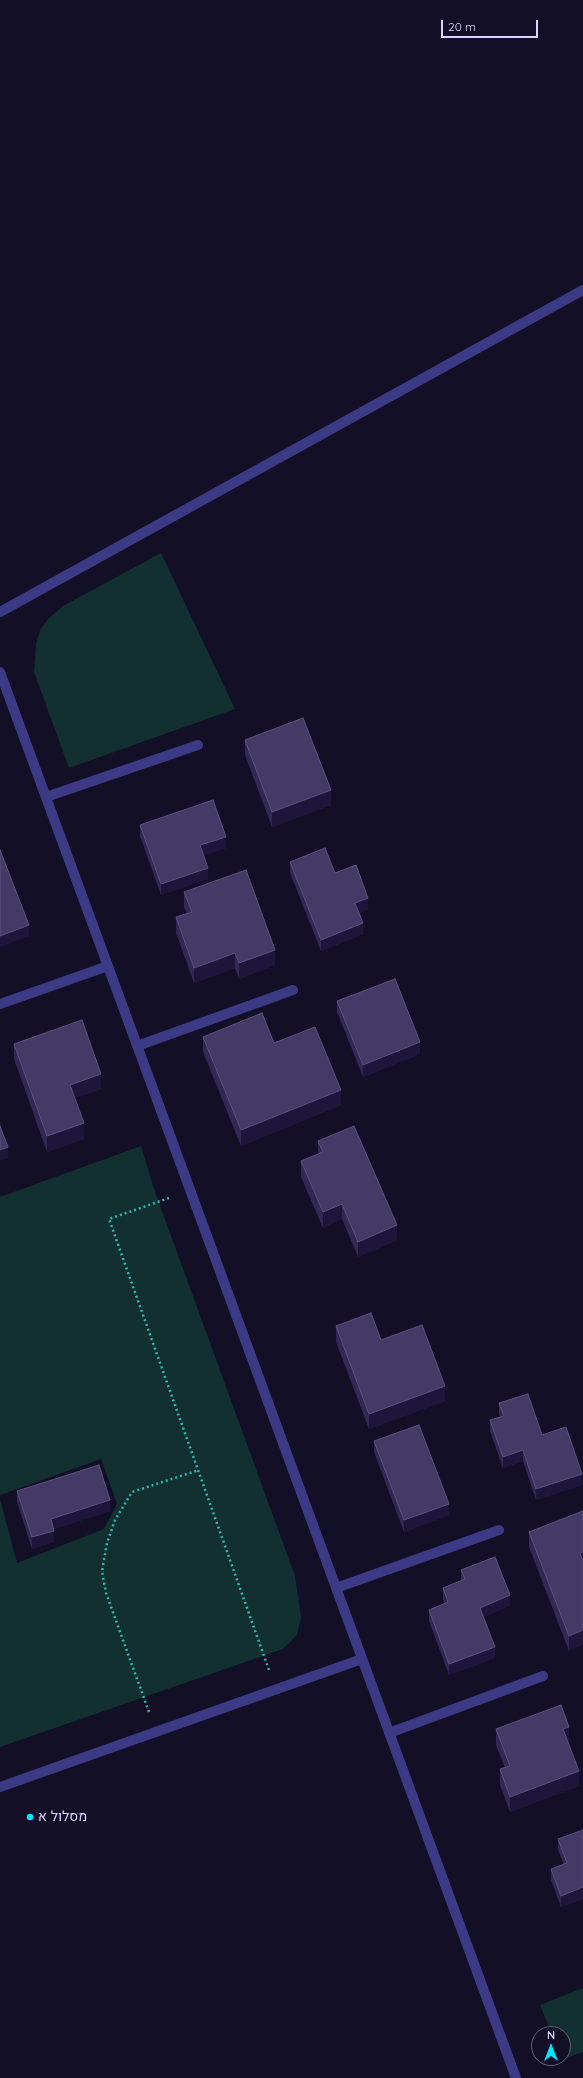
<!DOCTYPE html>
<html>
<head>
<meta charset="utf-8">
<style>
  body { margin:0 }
  #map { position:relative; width:583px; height:2078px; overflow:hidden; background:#130f26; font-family:Quicksand,sans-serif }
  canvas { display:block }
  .north { position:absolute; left:531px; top:2026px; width:40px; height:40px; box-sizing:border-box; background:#130f26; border:1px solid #625e7d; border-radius:50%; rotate:0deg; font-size:11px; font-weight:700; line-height:16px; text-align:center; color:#d9d4ff }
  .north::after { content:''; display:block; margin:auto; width:14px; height:18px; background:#00e5ff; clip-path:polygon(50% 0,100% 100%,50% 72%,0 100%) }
  .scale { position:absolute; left:441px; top:20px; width:97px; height:18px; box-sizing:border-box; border:2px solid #d9d4ff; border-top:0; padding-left:5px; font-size:12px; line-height:14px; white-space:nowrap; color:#d9d4ff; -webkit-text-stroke:3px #130f26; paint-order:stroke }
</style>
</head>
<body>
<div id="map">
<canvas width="583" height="2078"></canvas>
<div class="north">N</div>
<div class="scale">20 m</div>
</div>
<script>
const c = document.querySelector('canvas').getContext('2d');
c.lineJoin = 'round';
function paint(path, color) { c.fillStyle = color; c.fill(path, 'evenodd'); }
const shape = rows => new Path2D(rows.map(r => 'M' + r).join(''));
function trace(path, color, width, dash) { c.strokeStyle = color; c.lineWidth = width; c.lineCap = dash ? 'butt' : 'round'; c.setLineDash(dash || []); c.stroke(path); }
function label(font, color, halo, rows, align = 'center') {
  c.font = font + ' Quicksand,Heebo,sans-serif'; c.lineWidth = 3; c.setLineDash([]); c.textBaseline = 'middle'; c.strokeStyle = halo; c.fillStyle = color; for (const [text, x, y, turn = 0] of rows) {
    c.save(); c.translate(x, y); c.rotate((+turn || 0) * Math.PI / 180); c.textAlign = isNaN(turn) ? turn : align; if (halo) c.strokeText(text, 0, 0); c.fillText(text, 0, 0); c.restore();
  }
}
const green = shape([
  [161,553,235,709,69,768,34,672,36,644,40,630,49,618,63,606],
  [141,1146,154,1189,295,1576,301,1617,297,1635,283,1649,0,1747,0,1499,17,1563,104,1529,117,1504,101,1459,0,1495,0,1197],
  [583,1988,583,2052,561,2060,563,2034,552,2034,540,2005]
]);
const path = shape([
  [169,1198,109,1219,269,1670],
  [149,1712,106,1593,102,1571,107,1543,115,1520,132,1492,199,1470]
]);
const minor = shape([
  [0,612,583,290],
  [0,672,516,2078],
  [46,797,198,745],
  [0,1004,108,966],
  [137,1046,293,990],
  [336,1588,499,1530],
  [389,1733,543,1676],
  [0,1787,362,1659]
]);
const wall = shape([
  [245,740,331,805,272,827,245,755],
  [140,825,226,848,203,855,208,879,161,895,140,836],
  [290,862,335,873,368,909,359,913,363,934,321,951,290,873],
  [184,892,275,965,239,979,235,968,194,983,176,933,176,917,187,914,184,907],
  [337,1001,420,1054,363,1077,337,1012],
  [203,1037,274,1043,341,1105,241,1146,203,1052],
  [14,1044,101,1089,75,1098,84,1139,47,1152,14,1059],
  [318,1141,397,1240,358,1257,342,1219,323,1228,301,1177,301,1161,318,1154],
  [336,1326,381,1340,445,1401,369,1429,336,1342],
  [499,1403,542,1435,582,1485,536,1500,523,1461,503,1468,490,1431,490,1420,500,1417,499,1414],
  [374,1441,449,1515,404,1532,374,1452],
  [17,1491,110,1511,54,1529,54,1542,32,1549,17,1502],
  [583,1511,569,1651,529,1547,529,1532],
  [461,1570,510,1606,483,1617,495,1658,449,1675,429,1621,429,1610,445,1604,443,1599,443,1588,461,1581],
  [496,1729,569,1742,568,1743,579,1786,510,1812,500,1785,500,1769,505,1768,496,1745],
  [583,1830,583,1899,561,1907,551,1880,551,1869,564,1865,558,1850,558,1839]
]);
const shadedWall = shape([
  [331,790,331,805,272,827,272,812],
  [226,837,226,848,200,857,200,845],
  [208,868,208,879,161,895,161,884],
  [368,898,368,909,355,914,355,903],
  [363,923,363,934,321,951,321,940],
  [29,925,29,936,0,947,0,936],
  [275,950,275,965,239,979,239,963],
  [235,953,235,968,194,983,194,968],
  [420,1042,420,1054,363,1077,363,1065],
  [101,1074,101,1089,70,1100,70,1085],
  [341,1090,341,1105,241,1146,241,1130],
  [84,1123,84,1139,47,1152,47,1136],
  [8,1147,8,1158,0,1161,0,1150],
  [342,1204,342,1219,323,1228,323,1212],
  [397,1225,397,1240,358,1257,358,1242],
  [445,1386,445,1401,369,1429,369,1414],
  [523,1450,523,1461,503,1468,503,1457],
  [582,1474,582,1485,536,1500,536,1489],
  [110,1500,110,1511,51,1530,51,1519],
  [449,1504,449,1515,404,1532,404,1520],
  [54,1531,54,1542,32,1549,32,1537],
  [583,1552,583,1567,580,1553],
  [510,1595,510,1606,480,1619,480,1608],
  [583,1630,583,1645,569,1651,569,1636],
  [495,1647,495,1658,449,1675,449,1664],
  [569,1727,569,1742,563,1745,563,1729],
  [579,1771,579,1786,510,1812,510,1797],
  [583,1887,583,1899,561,1907,561,1896]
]);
const building = shape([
  [303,718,331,790,272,812,245,740,303,718],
  [213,800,226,837,200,845,208,868,161,884,140,825,213,800],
  [325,848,335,873,356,865,368,898,355,903,363,923,321,940,290,862,325,848],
  [0,850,29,925,0,936,0,850],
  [246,870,275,950,239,963,235,953,194,968,176,917,192,912,184,892,246,870],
  [395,979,420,1042,363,1065,337,1001,395,979],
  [262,1013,274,1043,315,1027,341,1090,241,1130,203,1037,262,1013],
  [82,1020,101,1074,70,1085,84,1123,47,1136,14,1044,82,1020],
  [0,1126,8,1147,0,1150,0,1126],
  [354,1126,397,1225,358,1242,342,1204,323,1212,301,1161,323,1152,318,1141,354,1126],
  [371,1313,381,1340,422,1325,445,1386,369,1414,336,1326,371,1313],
  [528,1394,542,1435,566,1427,582,1474,536,1489,523,1450,503,1457,490,1420,504,1416,499,1403,528,1394],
  [419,1425,449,1504,404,1520,374,1441,419,1425],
  [99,1465,110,1500,51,1519,54,1531,32,1537,17,1491,99,1465],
  [583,1511,583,1552,580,1553,583,1561,583,1630,569,1636,529,1532,583,1511],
  [495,1557,510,1595,480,1608,495,1647,449,1664,429,1610,448,1602,443,1588,465,1579,461,1570,495,1557],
  [561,1705,569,1727,563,1729,579,1771,510,1797,500,1769,510,1766,496,1729,561,1705],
  [583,1830,583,1887,561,1896,551,1869,567,1863,558,1839,583,1830]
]);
const markers = [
  [30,1817,4,"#00e5ff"]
];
const poiNames = [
  ["מסלול א",38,1817]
];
paint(green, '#12302f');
trace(path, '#2fb8b0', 2.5, [2, 3]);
trace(minor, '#3d3a85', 10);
paint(wall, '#312854');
paint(shadedWall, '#1d163a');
paint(building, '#433a66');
trace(building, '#5a527e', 1);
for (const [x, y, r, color] of markers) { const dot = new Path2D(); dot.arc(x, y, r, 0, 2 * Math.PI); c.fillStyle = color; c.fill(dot); trace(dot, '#130f26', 1.5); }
label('14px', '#d9d4ff', '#130f26', poiNames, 'left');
</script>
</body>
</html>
